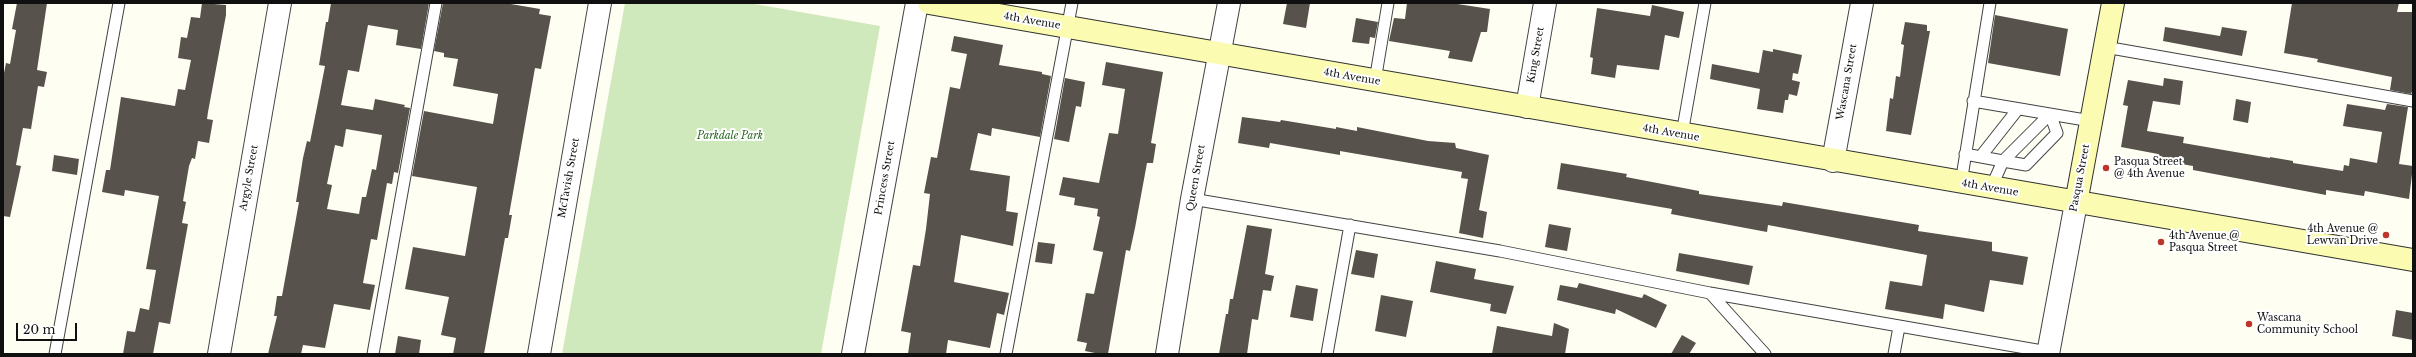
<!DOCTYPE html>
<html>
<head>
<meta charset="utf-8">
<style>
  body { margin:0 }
  #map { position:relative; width:2416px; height:357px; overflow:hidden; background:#fffef3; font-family:"Libre Baskerville",serif }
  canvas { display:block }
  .frame { position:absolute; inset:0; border:4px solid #101010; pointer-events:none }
  .scale { position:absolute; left:16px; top:323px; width:61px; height:18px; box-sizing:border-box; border:2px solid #101010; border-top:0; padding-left:5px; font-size:12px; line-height:14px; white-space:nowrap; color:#101010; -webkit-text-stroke:3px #fff; paint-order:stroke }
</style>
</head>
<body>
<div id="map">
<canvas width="2416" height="357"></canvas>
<div class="frame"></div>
<div class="scale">20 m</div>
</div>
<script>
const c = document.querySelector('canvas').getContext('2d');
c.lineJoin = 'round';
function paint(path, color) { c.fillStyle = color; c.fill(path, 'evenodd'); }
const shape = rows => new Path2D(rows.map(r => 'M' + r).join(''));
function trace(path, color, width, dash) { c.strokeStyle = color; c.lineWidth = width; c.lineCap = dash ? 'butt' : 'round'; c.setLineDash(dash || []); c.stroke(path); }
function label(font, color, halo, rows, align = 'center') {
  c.font = font + ' "Libre Baskerville",serif'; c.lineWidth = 4; c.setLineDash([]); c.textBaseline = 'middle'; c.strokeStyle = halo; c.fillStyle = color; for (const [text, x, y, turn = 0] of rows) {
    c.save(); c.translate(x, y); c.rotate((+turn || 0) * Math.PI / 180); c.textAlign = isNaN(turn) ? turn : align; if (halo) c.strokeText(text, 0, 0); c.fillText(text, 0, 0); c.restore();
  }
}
const green = shape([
  [625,3,749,3,880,26,821,354,562,354]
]);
const building = shape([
  [17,3,47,3,37,70,47,72,44,87,38,86,31,129,23,128,16,165,21,166,10,217,3,216,3,78,6,63,10,64,16,30,12,29],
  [202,3,226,5,226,15,208,112,207,119,213,120,209,143,198,141,195,159,192,158,189,166,183,201,186,202,182,223,188,224,170,324,159,322,153,354,123,354,127,331,135,332,140,308,149,310,156,270,146,269,159,196,125,190,124,196,102,192,106,170,110,170,121,97,175,106,178,89,185,90,191,60,178,58,181,37,187,38,191,17,200,18],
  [331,3,429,3,421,49,396,45,398,30,368,25,359,72,348,70,341,105,373,110,375,99,405,105,404,107,410,108,398,173,394,172,392,184,387,183,377,240,371,239,363,283,375,285,370,310,334,304,325,348,303,345,301,354,268,354,277,316,274,316,277,296,282,296,299,202,296,202,303,158,307,141,310,142,319,97,325,66,319,65,326,22,328,22],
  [346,129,382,135,376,170,372,169,366,197,362,197,359,214,327,209,332,185,327,184,335,145,343,147],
  [443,3,505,3,540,9,539,14,551,16,541,69,535,68,509,215,512,215,508,238,505,238,484,354,453,354,456,338,441,335,449,297,405,289,413,247,465,256,477,187,412,176,424,111,493,124,498,94,453,86,458,59,444,57,444,53,434,51],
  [1287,3,1310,3,1306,28,1283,24],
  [1407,3,1451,3,1490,9,1487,32,1481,32,1472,62,1448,58,1450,51,1389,41,1394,18,1405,19],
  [2292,3,2399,3,2397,12,2413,12,2413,89,2411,94,2390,90,2392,77,2317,62,2318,59,2284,53],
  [1652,5,1684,12,1679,38,1665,35,1659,70,1617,65,1615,78,1591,74,1593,58,1590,57,1597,8,1650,16],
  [1995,15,2068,29,2060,76,1988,63],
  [1356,18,1378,22,1375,38,1370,37,1369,44,1352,42],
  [1905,22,1927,25,1927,31,1930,31,1911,135,1886,131,1890,98,1893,99,1896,76,1900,77,1904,45,1901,44],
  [2165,27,2220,36,2222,27,2247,31,2242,56,2163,41],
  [954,36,1003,45,999,65,1042,72,1042,74,1051,76,1040,137,992,128,991,136,978,133,970,170,1010,176,1006,211,1018,213,1013,246,961,235,954,282,1009,293,1004,315,997,313,990,348,948,340,946,354,908,354,911,333,901,331,913,265,920,266,926,229,930,194,924,193,931,157,937,158,950,87,960,89,967,54,951,51],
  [1773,49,1802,55,1798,74,1793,73,1792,80,1800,82,1797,96,1789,94,1788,100,1785,100,1783,113,1757,109,1760,89,1710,79,1712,64,1759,73,1763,50,1773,52],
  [1106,62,1163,72,1151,143,1156,144,1153,163,1147,163,1135,228,1130,251,1126,250,1108,354,1100,354,1085,351,1087,343,1077,341,1086,293,1094,294,1103,252,1093,250,1100,217,1097,216,1098,209,1074,205,1075,198,1059,195,1063,177,1099,183,1109,133,1118,134,1125,89,1102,85],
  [1065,78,1085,82,1081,107,1076,106,1069,142,1054,139],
  [2164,78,2183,81,2180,105,2153,101,2147,131,2184,137,2183,143,2270,158,2270,157,2293,161,2293,163,2343,171,2344,165,2349,166,2350,158,2377,163,2382,132,2343,126,2347,104,2385,110,2387,104,2408,107,2399,164,2413,166,2409,199,2365,191,2364,196,2326,190,2326,195,2193,170,2193,166,2157,160,2158,154,2121,147,2128,106,2123,105,2128,80,2163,86],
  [2236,99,2251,102,2248,123,2233,120],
  [1242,117,1280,122,1281,120,1336,129,1336,127,1357,131,1357,127,1428,141,1455,143,1456,148,1489,155,1479,210,1487,212,1483,238,1459,233,1468,179,1461,178,1462,172,1340,151,1340,155,1270,143,1269,148,1238,143],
  [54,155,79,159,77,175,52,171],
  [1561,163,1627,174,1626,177,1699,191,1699,194,1782,206,1783,202,1919,225,1918,231,1992,242,1992,251,2028,257,2023,285,1990,280,1984,312,1945,304,1943,319,1885,309,1890,281,1922,286,1927,255,1768,225,1767,232,1671,214,1672,209,1557,189],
  [1549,224,1571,228,1567,251,1545,247],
  [1247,225,1272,229,1265,274,1274,276,1271,291,1263,290,1258,320,1252,319,1247,354,1219,354,1226,314,1228,314,1230,299,1233,299],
  [1038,242,1055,244,1052,264,1035,262],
  [1356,250,1378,254,1374,278,1351,274],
  [1679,253,1753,266,1749,285,1676,271],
  [1436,261,1476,269,1474,279,1514,286,1506,314,1490,311,1491,304,1430,292],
  [1579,283,1642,298,1644,294,1667,305,1656,328,1616,309,1615,314,1557,300,1560,285,1577,288],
  [1296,285,1318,289,1313,321,1290,317],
  [1381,295,1413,301,1406,337,1375,331],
  [2396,310,2413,313,2413,340,2392,336],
  [1554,323,1569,329,1565,354,1492,354,1497,326,1552,336],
  [1682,335,1696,343,1689,354,1671,354],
  [398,336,421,340,419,354,395,354]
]);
const lane = shape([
  [2105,47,2413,101],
  [1375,81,1388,3],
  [1973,101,2091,121],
  [1682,134,1705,3],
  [1965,154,2003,161,2050,114,2057,133,2026,165,2003,161,1991,188],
  [1981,156,2018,109],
  [1961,183,1990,3],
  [1192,199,1500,251,1710,293,2048,352],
  [1710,293,1765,354],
  [55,354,119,3],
  [373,354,436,3],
  [1006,354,1072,3],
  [1327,354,1350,225],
  [1894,354,1899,327]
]);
const street = shape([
  [1527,107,1545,3],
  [1833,161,1862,3],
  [219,354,280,3],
  [539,354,600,3],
  [853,354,917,3],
  [1167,354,1192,199,1229,3],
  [2048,354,2076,203]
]);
const secondary = shape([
  [929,3,2413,260],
  [2076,203,2113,3]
]);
const markers = [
  [2106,168,4,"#bc362c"],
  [2386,235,4,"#bc362c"],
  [2161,242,4,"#bc362c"],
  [2249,324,4,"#bc362c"]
];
const streetNames = [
  ["4th Avenue",1032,21,10],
  ["King Street",1536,55,-80],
  ["4th Avenue",1352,77,10],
  ["Wascana Street",1847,82,-80],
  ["4th Avenue",1671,133,10],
  ["Argyle Street",249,178,-80],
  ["McTavish Street",569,178,-80],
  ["Princess Street",885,178,-80],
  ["Queen Street",1196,178,-80],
  ["Pasqua Street",2080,178,-79],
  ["4th Avenue",1990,188,10]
];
const parkNames = [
  ["Parkdale Park",730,136]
];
const poiNames = [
  ["Pasqua Street",2114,162],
  ["@ 4th Avenue",2114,174],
  ["4th Avenue @",2378,229,"right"],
  ["Lewvan Drive",2378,241,"right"],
  ["4th Avenue @",2169,236],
  ["Pasqua Street",2169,248],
  ["Wascana",2257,318],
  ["Community School",2257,330]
];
paint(green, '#cfe9bd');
paint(building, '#58524c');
trace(lane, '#434343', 13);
trace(street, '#434343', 24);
trace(secondary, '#323232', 24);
trace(lane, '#fff', 11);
trace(street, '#fff', 22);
trace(secondary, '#fbfcb1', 22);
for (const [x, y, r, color] of markers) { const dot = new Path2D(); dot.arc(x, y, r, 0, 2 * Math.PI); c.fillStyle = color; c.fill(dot); trace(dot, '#fff', 1.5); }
label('10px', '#101010', '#fff', streetNames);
label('italic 10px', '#286621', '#fff', parkNames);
label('10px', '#101010', '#fff', poiNames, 'left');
</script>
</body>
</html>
